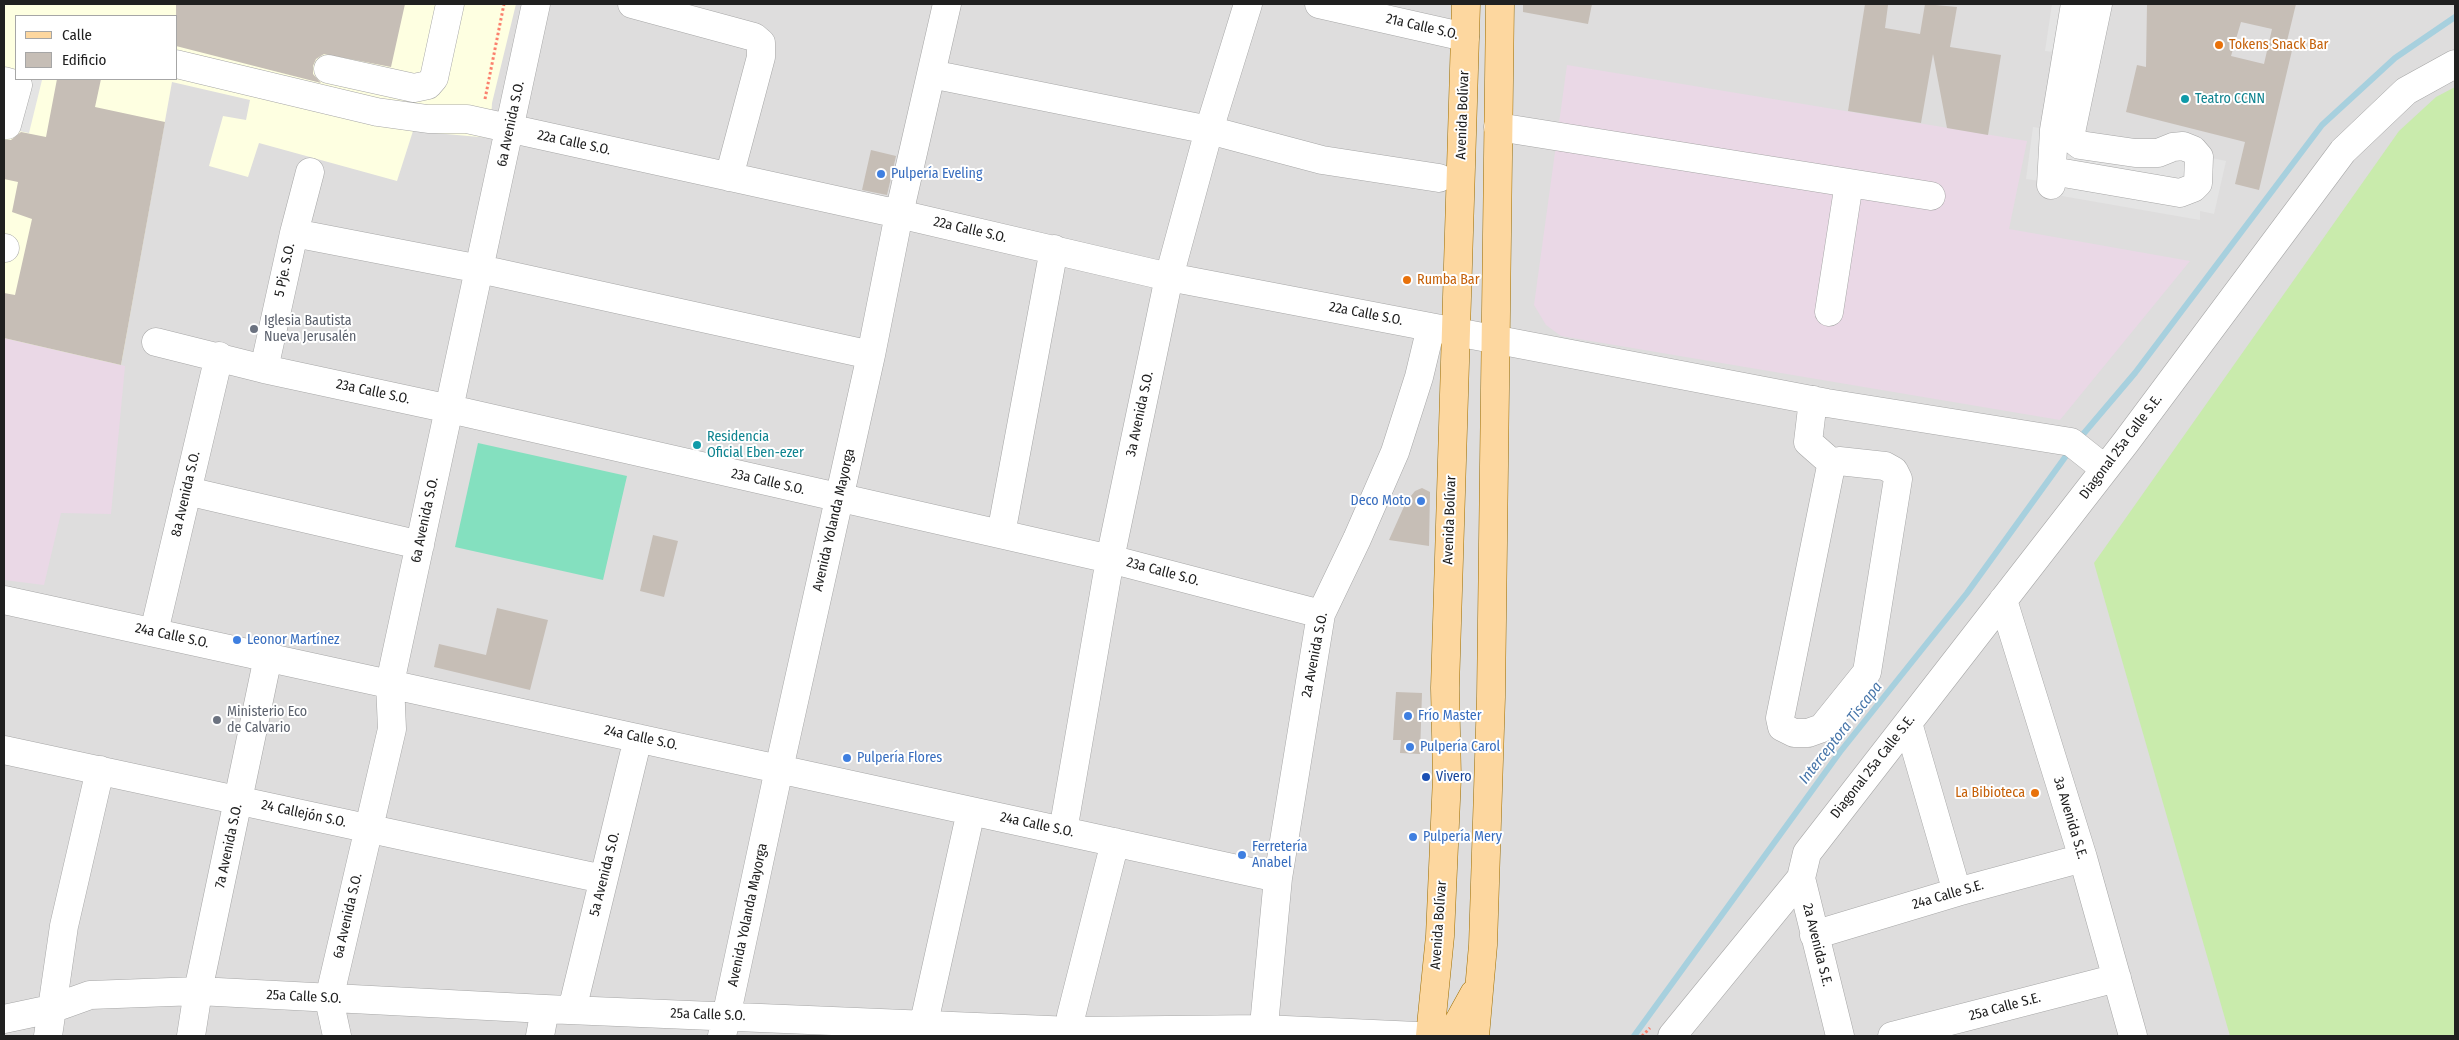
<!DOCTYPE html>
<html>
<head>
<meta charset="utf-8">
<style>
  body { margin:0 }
  #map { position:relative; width:2459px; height:1040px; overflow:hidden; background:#f1eee6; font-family:"Fira Sans Condensed",sans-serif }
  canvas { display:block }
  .frame { position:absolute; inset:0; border:5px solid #202020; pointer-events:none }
  .legend { position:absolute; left:15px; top:15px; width:162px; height:65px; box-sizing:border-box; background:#fff; border:1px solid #a6a6a6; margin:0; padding:6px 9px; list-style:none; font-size:15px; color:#202020 }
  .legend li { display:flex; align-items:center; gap:10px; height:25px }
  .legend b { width:25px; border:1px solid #a6a6a6 }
</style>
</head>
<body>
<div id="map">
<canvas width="2459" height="1040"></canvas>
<div class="frame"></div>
<ul class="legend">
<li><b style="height:6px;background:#fdd79f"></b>Calle</li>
<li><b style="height:14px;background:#c6beb6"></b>Edificio</li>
</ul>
</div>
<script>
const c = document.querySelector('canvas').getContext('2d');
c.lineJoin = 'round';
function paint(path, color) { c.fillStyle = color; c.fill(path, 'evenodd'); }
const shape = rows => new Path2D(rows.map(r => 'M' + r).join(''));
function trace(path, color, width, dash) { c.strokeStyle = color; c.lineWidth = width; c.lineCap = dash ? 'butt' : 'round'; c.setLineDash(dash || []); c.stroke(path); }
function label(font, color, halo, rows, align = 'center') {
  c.font = font + ' "Fira Sans Condensed",sans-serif'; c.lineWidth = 4; c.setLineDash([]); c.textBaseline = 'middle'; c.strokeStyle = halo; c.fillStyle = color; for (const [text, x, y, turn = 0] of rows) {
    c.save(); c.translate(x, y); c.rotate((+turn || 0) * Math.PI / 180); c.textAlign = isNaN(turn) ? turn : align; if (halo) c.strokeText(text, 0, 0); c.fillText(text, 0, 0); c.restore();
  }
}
const residential = shape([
  [4,4,2455,4,2455,1036,4,1036],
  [16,16,176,16,176,79,16,79]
]);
const industrial = shape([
  [1567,65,2027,141,2009,229,2190,261,2060,420,1561,336,1546,325,1534,305],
  [4,338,125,366,111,514,61,513,44,585,4,580]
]);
const education = shape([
  [4,4,516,4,492,103,490,138,413,131,397,181,259,143,248,177,209,166,223,116,246,120,250,100,172,82,121,365,4,338],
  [16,16,176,16,176,79,16,79]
]);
const grass = shape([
  [2455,87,2455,1036,2230,1036,2094,563,2399,131,2436,97]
]);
const pitch = shape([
  [478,443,627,476,603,580,455,547]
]);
const parking = shape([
  [2052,4,2069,4,2062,53,2045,51],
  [16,79,42,80,29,133,4,128],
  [2033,127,2140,143,2226,161,2214,214,2200,211,2200,220,2039,192,2040,181,2026,179]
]);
const stream = shape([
  [2079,439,2135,373,2322,125,2395,58,2455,17],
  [1634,1036,1840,752,1967,593,2071,449]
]);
const building = shape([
  [176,4,405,4,391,67,324,54,316,59,313,66,313,74,321,83,176,46],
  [1523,4,1592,4,1588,24,1523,12],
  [1865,4,1888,5,1885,28,1920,34,1925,4,1957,7,1950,47,2001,55,1988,135,1947,128,1933,54,1921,123,1848,111],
  [2147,4,2296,4,2287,41,2294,42,2259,190,2235,184,2245,142,2126,112,2137,65,2146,67],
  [2241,22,2272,29,2264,64,2231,56],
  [57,79,101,79,95,107,165,122,121,365,4,338,4,293,15,295,32,219,12,212,18,182,4,179,4,140,11,140,21,132,46,137],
  [871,150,896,156,887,195,862,190],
  [1422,488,1430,492,1429,546,1389,540,1406,502,1415,491],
  [653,535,678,541,664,597,640,591],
  [497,608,548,620,530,690,434,667,439,644,486,655],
  [1396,692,1422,693,1420,754,1400,753,1401,740,1393,740]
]);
const path = shape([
  [485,99,504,4],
  [1642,1036,1650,1028]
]);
const minor = shape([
  [632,4,754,37,761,43,761,57,729,177],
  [1319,4,1465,37],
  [176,64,377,112,428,119,467,119,899,214,1169,277,1827,403,2071,442,2105,469],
  [328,69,414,88,428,85,434,78,450,4],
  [931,74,1209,130,1322,160,1439,178],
  [4,81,18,85,7,125,4,124],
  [1498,127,1931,196],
  [2052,171,2180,193,2193,188,2198,183,2199,157,2193,150,2183,146,2173,147,2158,153,2135,153,2080,145,2070,137,2098,4],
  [2051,185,2054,130,2075,4],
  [294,233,480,269,871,355],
  [4,248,5,248],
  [1829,312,1849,183],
  [156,342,264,369,450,409,1110,559,1321,614],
  [264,369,294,233,310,172],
  [1813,400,1808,442,1833,464],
  [1839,461,1885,466,1894,471,1898,479,1867,672,1822,728,1808,733,1794,733,1782,727,1780,718,1830,471,1833,464,1839,461],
  [187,491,420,545],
  [1001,534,1054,249],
  [4,600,1278,878],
  [2003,600,2083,858,2133,1036],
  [154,632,219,356],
  [1908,723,1957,892],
  [4,750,603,879],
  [1063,831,1110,559,1169,277,1209,130,1248,4],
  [1814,935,1957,892,2083,858],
  [572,1010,638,738],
  [4,1019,51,1009,90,995,198,991,545,1009,1072,1031,1263,1029,1417,1036],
  [48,1036,64,926,100,770],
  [191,1036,198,991,268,657],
  [337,1036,329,999,392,729,390,683,536,4],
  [540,1036,545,1009],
  [722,1036,779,769,871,355,899,214,947,4],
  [921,1036,971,811],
  [1073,1036,1071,1016,1115,842],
  [1263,1036,1278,878,1321,614,1357,539,1395,452,1419,377,1431,327],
  [1672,1036,1801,878],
  [1840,1036,1801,878,1807,853,2126,442,2343,151,2406,91,2455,64],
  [1892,1036,2117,978]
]);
const major = shape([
  [1430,1036,1440,936,1447,777,1445,688,1466,4],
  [1433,1036,1453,1032,1474,994],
  [1475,1036,1483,945,1491,697,1500,4]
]);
const markers = [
  [2219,45,5,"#e8710a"],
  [2185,99,5,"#0f9aa8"],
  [881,174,5,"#3f7fe0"],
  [1407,280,5,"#e8710a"],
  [254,329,5,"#6b7280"],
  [697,445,5,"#0f9aa8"],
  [1421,501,5,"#3f7fe0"],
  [237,640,5,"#3f7fe0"],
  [1408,716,5,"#3f7fe0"],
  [217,720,5,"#6b7280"],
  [1410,747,5,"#3f7fe0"],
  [847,758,5,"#3f7fe0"],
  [1426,777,5,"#1a4fb4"],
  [2035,793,5,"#e8710a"],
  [1413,837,5,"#3f7fe0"],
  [1242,855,5,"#3f7fe0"]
];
const streetNames = [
  ["21a Calle S.O.",1422,27,13],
  ["Avenida Bolívar",1463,115,-88],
  ["6a Avenida S.O.",511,124,-78],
  ["22a Calle S.O.",574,143,12],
  ["22a Calle S.O.",970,230,13],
  ["5 Pje. S.O.",285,270,-78],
  ["22a Calle S.O.",1366,314,11],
  ["23a Calle S.O.",373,392,12],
  ["3a Avenida S.O.",1140,414,-78],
  ["Diagonal 25a Calle S.E.",2121,447,-53],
  ["23a Calle S.O.",768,482,13],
  ["8a Avenida S.O.",186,494,-77],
  ["6a Avenida S.O.",425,520,-78],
  ["Avenida Yolanda Mayorga",834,520,-77],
  ["Avenida Bolívar",1450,520,-88],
  ["23a Calle S.O.",1163,572,15],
  ["24a Calle S.O.",172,636,12],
  ["2a Avenida S.O.",1315,655,-79],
  ["24a Calle S.O.",641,738,12],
  ["Diagonal 25a Calle S.E.",1873,767,-52],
  ["24 Callejón S.O.",304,814,12],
  ["3a Avenida S.E.",2070,818,73],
  ["24a Calle S.O.",1037,825,12],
  ["7a Avenida S.O.",229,846,-78],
  ["5a Avenida S.O.",605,874,-76],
  ["24a Calle S.E.",1948,895,-16],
  ["Avenida Yolanda Mayorga",748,915,-78],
  ["6a Avenida S.O.",348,916,-77],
  ["Avenida Bolívar",1439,925,-86],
  ["2a Avenida S.E.",1817,945,76],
  ["25a Calle S.O.",304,997,3],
  ["25a Calle S.E.",2005,1007,-15],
  ["25a Calle S.O.",708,1015,2]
];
const foodNames = [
  ["Tokens Snack Bar",2229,45],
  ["Rumba Bar",1417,280],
  ["La Bibioteca",2025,793,"right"]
];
const cultureNames = [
  ["Teatro CCNN",2195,99],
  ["Residencia",707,437],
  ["Oficial Eben-ezer",707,453]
];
const shopNames = [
  ["Pulpería Eveling",891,174],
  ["Deco Moto",1411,501,"right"],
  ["Leonor Martínez",247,640],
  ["Frío Master",1418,716],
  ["Pulpería Carol",1420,747],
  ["Pulpería Flores",857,758],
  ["Pulpería Mery",1423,837],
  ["Ferretería",1252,847],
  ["Anabel",1252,863]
];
const worshipNames = [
  ["Iglesia Bautista",264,321],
  ["Nueva Jerusalén",264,337],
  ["Ministerio Eco",227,712],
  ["de Calvario",227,728]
];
const transitNames = [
  ["Vivero",1436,777]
];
const waterNames = [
  ["Interceptora Tiscapa",1841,733,-52]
];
paint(residential, '#dedddd');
paint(industrial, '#ead8e6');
paint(education, '#feffe1');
paint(grass, '#c9ebac');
paint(pitch, '#84e0bf');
paint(parking, '#e4e4e4');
trace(stream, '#a7d0de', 6);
paint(building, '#c6beb6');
trace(minor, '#a7a7a7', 29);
trace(major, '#9c6d00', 29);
trace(path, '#fb806d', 3, [2.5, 2.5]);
trace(minor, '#fff', 28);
trace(major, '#fdd79f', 28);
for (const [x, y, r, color] of markers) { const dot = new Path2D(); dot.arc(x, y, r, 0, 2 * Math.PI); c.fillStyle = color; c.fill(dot); trace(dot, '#fff', 2); }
label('14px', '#202020', '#fff', streetNames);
label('14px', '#c56008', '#fff', foodNames, 'left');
label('14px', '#0d838f', '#fff', cultureNames, 'left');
label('14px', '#366cbe', '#fff', shopNames, 'left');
label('14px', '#5b616d', '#fff', worshipNames, 'left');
label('14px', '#164399', '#fff', transitNames, 'left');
label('italic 15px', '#4876aa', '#fff', waterNames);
</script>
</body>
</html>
